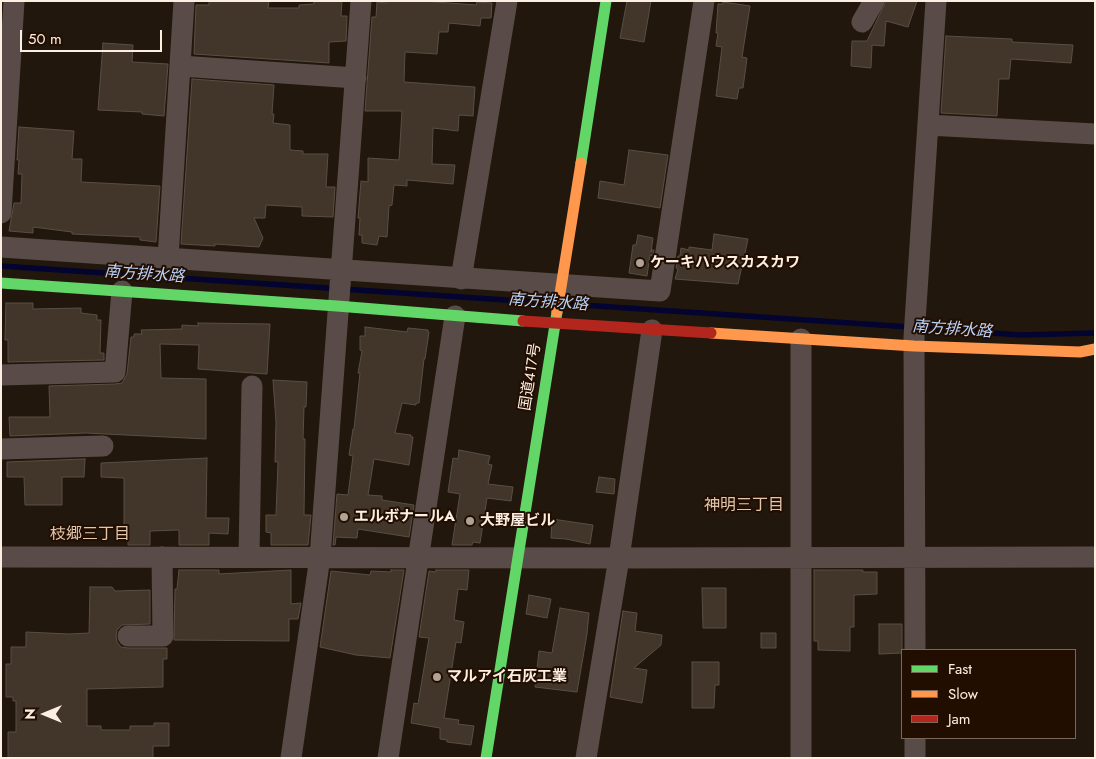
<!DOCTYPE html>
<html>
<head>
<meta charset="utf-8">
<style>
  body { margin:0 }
  #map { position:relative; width:1096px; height:759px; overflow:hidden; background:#22170c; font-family:Jost,sans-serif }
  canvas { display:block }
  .frame { position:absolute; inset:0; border:2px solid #fceee1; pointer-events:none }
  .legend { position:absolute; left:901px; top:649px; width:175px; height:90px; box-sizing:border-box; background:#210e00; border:1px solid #79685a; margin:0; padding:6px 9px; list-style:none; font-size:15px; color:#fceee1 }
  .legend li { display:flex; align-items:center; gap:10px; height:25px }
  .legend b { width:25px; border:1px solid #79685a }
  .north { position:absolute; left:20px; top:689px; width:50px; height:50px; -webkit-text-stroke:4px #210e00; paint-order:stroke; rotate:270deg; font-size:14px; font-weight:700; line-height:20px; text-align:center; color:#fceee1 }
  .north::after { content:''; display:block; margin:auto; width:18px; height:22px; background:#fceee1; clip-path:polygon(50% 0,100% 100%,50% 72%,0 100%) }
  .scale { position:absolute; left:20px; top:30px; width:142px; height:22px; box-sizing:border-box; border:2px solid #fceee1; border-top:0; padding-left:6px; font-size:15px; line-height:18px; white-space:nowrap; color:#fceee1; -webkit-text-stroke:4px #210e00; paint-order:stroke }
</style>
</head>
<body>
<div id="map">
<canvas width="1096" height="759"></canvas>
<div class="frame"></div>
<ul class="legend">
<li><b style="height:6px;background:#63d668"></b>Fast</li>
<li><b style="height:6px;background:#ff974d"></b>Slow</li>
<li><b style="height:6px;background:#b3261e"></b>Jam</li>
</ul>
<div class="north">N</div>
<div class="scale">50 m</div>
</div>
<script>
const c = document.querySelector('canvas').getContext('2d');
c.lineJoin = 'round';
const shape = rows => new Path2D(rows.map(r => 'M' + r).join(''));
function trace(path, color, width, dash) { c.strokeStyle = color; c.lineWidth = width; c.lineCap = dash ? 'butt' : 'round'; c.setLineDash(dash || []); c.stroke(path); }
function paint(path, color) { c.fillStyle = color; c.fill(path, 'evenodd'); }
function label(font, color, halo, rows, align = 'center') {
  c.font = font + ' Jost,"Noto Sans JP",sans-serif'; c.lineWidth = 4; c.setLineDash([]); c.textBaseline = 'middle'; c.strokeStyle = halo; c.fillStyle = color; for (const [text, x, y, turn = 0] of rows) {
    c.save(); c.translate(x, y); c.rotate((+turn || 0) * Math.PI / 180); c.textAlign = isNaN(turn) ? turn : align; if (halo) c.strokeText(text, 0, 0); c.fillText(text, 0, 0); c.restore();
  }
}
const stream = shape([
  [1,266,550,303],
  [567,304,910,327],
  [919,328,1021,335,1095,333]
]);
const building = shape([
  [209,1,269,1,268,8,299,8,299,5,314,4,314,1,342,1,341,16,347,16,346,41,329,42,329,63,194,54,196,5,209,5,209,1],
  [387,1,422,1,476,5,477,2,492,3,491,18,481,18,480,26,449,23,448,32,439,32,437,54,405,52,404,82,475,87,473,116,459,115,458,131,433,128,432,164,455,165,453,184,407,180,407,186,394,185,392,205,389,206,387,237,379,236,377,245,362,243,362,235,359,235,360,218,358,218,361,181,368,182,368,158,399,160,402,111,365,111,372,17,376,17,377,2,387,3,387,1],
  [627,1,651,1,644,42,620,38,627,1],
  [886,1,917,1,908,27,886,21,884,46,872,45,871,68,851,66,852,41,867,41,886,1],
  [723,2,750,6,742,57,747,58,743,88,739,88,737,99,716,96,722,47,716,46,718,33,716,33,718,4,723,4,723,2],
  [946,36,1012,39,1012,42,1073,45,1071,63,1011,59,1009,79,999,79,997,116,941,113,946,36],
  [103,43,133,45,132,62,168,64,164,116,142,114,142,112,98,110,103,43],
  [192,79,274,85,272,114,274,114,273,123,290,125,290,150,303,151,303,154,328,154,326,187,335,187,333,217,302,216,302,207,266,205,265,218,254,218,263,238,259,247,215,244,215,246,181,244,192,79],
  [19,127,74,131,72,159,82,159,81,182,160,186,156,242,140,240,140,237,72,234,72,232,33,227,33,233,9,231,14,203,21,203,22,174,18,174,19,160,17,160,19,127],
  [629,150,668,155,660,208,598,198,600,181,624,185,629,150],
  [714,234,748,239,738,284,675,279,678,269,676,268,678,256,680,256,681,248,689,250,689,247,712,250,714,234],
  [638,235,653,238,651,252,651,250,654,250,653,256,650,255,647,276,629,273,633,245,636,245,638,235],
  [6,303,33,303,33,309,81,308,81,313,97,315,97,320,101,320,100,353,104,353,104,360,8,362,8,340,5,340,6,303],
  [198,323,270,324,267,374,198,369,199,345,160,344,161,378,206,379,206,439,86,433,10,436,9,417,50,417,49,386,115,384,122,383,127,374,131,337,134,337,134,334,142,334,141,330,182,329,182,325,198,326,198,323],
  [365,327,407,332,408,328,428,330,428,332,429,332,425,359,424,359,419,403,416,403,416,405,402,403,395,433,411,435,411,437,413,437,409,465,374,459,368,495,382,496,382,500,414,505,409,537,358,529,357,538,336,537,335,545,333,545,337,494,348,495,353,456,349,455,353,429,354,429,360,373,358,373,362,351,360,350,360,336,365,336,365,327],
  [273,380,307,382,306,407,304,407,303,439,305,439,304,515,311,515,308,545,271,545,271,533,266,532,266,515,276,515,278,462,275,462,276,422,273,380],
  [459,450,490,456,488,464,492,465,488,484,513,487,511,501,487,498,480,543,473,542,472,545,452,545,460,494,448,492,453,458,458,459,459,450],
  [207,458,206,518,229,518,228,534,209,533,209,545,179,545,179,530,150,531,150,545,128,545,128,531,124,531,124,478,101,477,101,463,207,458],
  [85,459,84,477,62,477,62,505,25,505,24,477,7,477,7,462,85,459],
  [599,477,615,479,614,494,596,492,599,477],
  [552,519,593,525,590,544,566,539,551,538,552,519],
  [179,570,219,570,219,574,291,570,291,604,301,603,298,619,289,619,289,641,174,640,175,589,177,589,179,570],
  [391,570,404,570,390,658,356,655,320,647,331,571,370,575,371,571,391,572,391,570],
  [436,570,469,570,467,590,458,589,454,620,464,622,461,643,456,642,444,718,459,720,458,724,474,726,471,745,447,742,447,740,440,739,440,728,411,723,414,703,418,704,429,638,419,637,429,571,436,572,436,570],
  [814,570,863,570,863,572,877,572,877,594,854,595,854,627,850,627,850,651,818,650,818,641,814,641,814,570],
  [90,587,112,587,115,591,150,590,150,624,122,625,117,630,116,636,117,642,121,647,128,648,167,648,167,659,163,659,163,687,87,689,87,726,101,726,101,730,130,730,130,726,154,726,154,723,169,723,169,746,153,746,153,758,8,758,8,732,16,732,16,701,13,701,13,697,6,697,6,664,11,664,11,647,26,647,26,632,69,634,89,633,90,587],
  [702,588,726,588,726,628,703,628,702,588],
  [529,595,551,599,547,618,526,614,529,595],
  [560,608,589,613,587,634,577,692,535,687,539,651,552,653,560,608],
  [623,611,637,613,635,631,662,635,661,645,634,668,647,670,642,703,610,697,623,611],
  [879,624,902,624,902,653,879,654,879,624],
  [761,633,776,633,776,648,761,648,761,633],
  [692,662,719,662,719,685,715,685,714,708,692,708,692,662]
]);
const street = shape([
  [862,22,874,1],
  [180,66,356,78],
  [928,125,1095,134],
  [1,213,14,1],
  [1,247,660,291,704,1],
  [168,258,184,1],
  [461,279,507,1],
  [1,375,115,372,122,291],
  [1,449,103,446],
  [1,557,619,558,1095,557],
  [249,557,252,386],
  [128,636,163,636,162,557],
  [915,650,914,337,936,1],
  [291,758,320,557,361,1],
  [388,758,455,316],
  [586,758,619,558,652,330],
  [801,758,801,339],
  [915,758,915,738]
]);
const fast = shape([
  [581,163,606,1],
  [1,283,337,306,523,321],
  [486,758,557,312]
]);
const slow = shape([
  [557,312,581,163],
  [711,333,914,346,1080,352,1095,349]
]);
const jam = shape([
  [523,321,711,333]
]);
const markers = [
  [640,263,5,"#b0a396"],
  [344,517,5,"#b0a396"],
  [470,521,5,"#b0a396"],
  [437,677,5,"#b0a396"]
];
const poiNames = [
  ["ケーキハウスカスカワ",650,263],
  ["エルボナールA",354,517],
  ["大野屋ビル",480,521],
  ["マルアイ石灰工業",447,677]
];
const streetNames = [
  ["国道417号",531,377,-81]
];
const waterNames = [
  ["南方排水路",144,275,4],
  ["南方排水路",548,303,4],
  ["南方排水路",952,330,4]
];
const neighbourhoodNames = [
  ["神明三丁目",744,506],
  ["枝郷三丁目",90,535]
];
trace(stream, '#03042f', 5.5);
paint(building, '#413629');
trace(building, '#584f45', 1);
trace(street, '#594c48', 21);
trace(fast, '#63d668', 11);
trace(slow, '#ff974d', 11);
trace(jam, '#b3261e', 11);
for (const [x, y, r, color] of markers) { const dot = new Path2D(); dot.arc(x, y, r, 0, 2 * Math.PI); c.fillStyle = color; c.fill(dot); trace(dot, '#210e00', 2); }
label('bold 15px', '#fceee1', '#210e00', poiNames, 'left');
label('15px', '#fceee1', '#210e00', streetNames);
label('italic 16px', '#b7d1f8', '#210e00', waterNames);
label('16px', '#e1c6ac', '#210e00', neighbourhoodNames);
</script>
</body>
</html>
